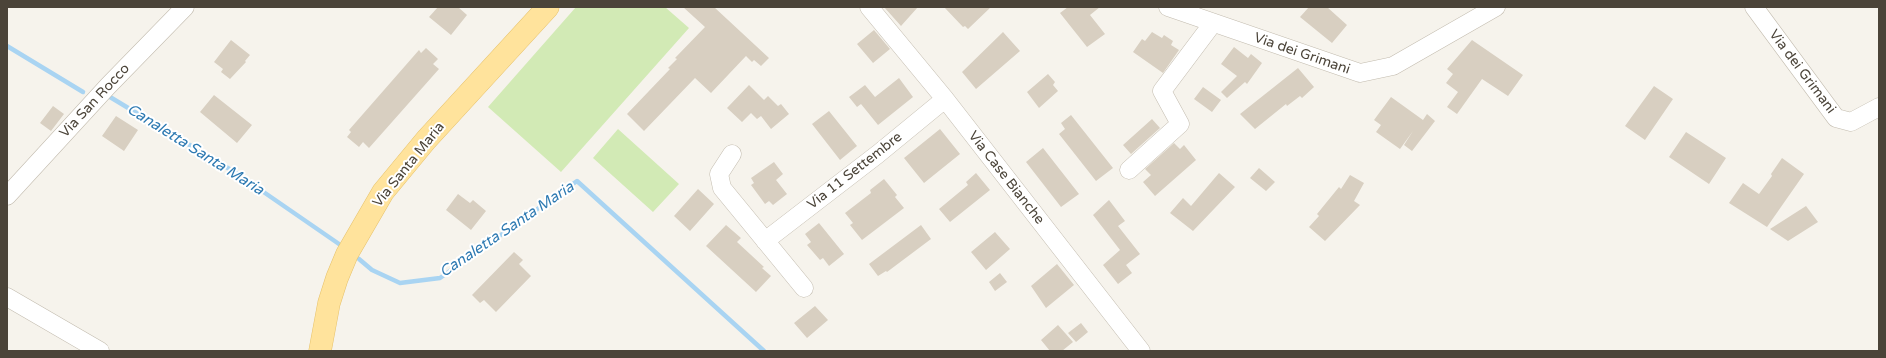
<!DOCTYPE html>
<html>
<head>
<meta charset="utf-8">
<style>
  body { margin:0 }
  #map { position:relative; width:1886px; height:358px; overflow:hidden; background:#f6f3ec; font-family:"Varela Round",sans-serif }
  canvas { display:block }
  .frame { position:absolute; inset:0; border:8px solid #4b4439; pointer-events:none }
</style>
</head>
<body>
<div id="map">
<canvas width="1886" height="358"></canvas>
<div class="frame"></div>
</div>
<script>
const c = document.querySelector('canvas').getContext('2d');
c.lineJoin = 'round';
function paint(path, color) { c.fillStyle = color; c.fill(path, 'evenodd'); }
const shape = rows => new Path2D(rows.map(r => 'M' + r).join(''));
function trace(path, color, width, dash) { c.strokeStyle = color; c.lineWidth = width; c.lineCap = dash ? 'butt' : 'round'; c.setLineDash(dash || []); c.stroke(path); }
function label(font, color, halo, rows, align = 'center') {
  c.font = font + ' "Varela Round",sans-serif'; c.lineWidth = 4; c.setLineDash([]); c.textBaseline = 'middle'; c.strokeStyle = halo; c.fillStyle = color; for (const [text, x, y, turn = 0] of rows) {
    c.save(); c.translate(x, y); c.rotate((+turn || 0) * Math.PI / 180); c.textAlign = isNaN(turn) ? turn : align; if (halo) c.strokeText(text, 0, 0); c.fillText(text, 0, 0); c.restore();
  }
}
const green = shape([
  [576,7,665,7,689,28,561,172,488,107],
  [618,129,679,184,653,212,593,158]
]);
const stream = shape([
  [7,46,83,92],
  [110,97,236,173,339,244],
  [359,259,372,270,400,283,440,278,577,181,764,351]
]);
const building = shape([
  [438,7,458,7,467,15,451,35,429,17],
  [683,7,714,7,769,58,761,66,754,60,752,62,746,56,711,93,695,78,644,131,627,114,670,69,668,68,677,59,675,58,705,27],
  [884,7,918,7,901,26],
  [944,7,991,7,968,29,965,26,963,27],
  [1068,7,1100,7,1090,15,1105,34,1087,47,1060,13],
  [1309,7,1327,7,1347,25,1332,43,1300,17],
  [874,30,890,49,873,63,857,44],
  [1003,32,1020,51,976,89,962,72],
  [1152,32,1162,38,1164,35,1173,41,1171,45,1179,50,1163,73,1133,52,1142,39,1145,41],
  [231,40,250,55,245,61,246,62,230,79,221,72,223,69,214,62],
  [1472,40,1523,75,1508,96,1482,79,1457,114,1447,107,1458,92,1446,83,1453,74,1447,69],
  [1234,47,1248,58,1251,54,1262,63,1247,84,1245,82,1227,98,1221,92,1237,76,1221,64],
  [426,48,438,59,433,64,439,69,369,148,363,142,359,147,347,137,351,132,349,130,419,50,421,53],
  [1298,68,1314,87,1302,98,1300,96,1287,106,1286,104,1255,129,1240,114],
  [1048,74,1055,82,1053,85,1058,91,1039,108,1027,92],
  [899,78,913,97,878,125,861,104,857,107,849,97,865,85,875,97],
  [749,85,764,100,768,96,778,106,781,104,789,114,771,129,761,116,757,119,751,113,742,122,727,108],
  [1654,86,1673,99,1645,140,1625,126],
  [1203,87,1221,100,1212,112,1194,99],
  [214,95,252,125,237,143,200,112],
  [1391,97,1423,120,1427,114,1435,121,1412,151,1404,145,1413,131,1400,149,1376,132,1381,125,1374,120],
  [53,106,64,114,51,131,40,123],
  [829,111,857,146,840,160,812,124],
  [1071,115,1113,168,1096,181,1059,134,1065,129,1061,123],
  [116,116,138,130,124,151,102,136],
  [1152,119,1160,128,1131,154,1123,145],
  [940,129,960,154,924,183,904,158],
  [1686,132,1726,158,1709,184,1669,157],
  [1174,143,1180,149,1184,145,1196,160,1155,196,1143,182,1151,175,1145,169],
  [1043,148,1079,194,1061,207,1026,162],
  [1782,158,1804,174,1767,227,1729,203,1743,183,1759,194,1772,176,1771,174],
  [774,162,783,174,776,180,787,194,773,205,769,201,765,204,751,185,754,183,751,178],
  [1259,168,1275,182,1266,191,1250,178],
  [976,173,990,190,950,222,939,209,968,185,966,182],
  [1219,173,1235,187,1193,231,1170,213,1183,198,1191,206],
  [1350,175,1364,183,1354,201,1360,205,1325,241,1309,227,1319,216,1317,214,1339,187,1341,189],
  [884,179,897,195,895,197,904,208,862,240,850,225,853,223,845,213,871,193,870,190],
  [698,189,714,204,690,231,674,216],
  [458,194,470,203,473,200,486,211,471,230,446,210],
  [1109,200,1125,221,1118,226,1140,254,1126,265,1132,273,1118,284,1103,265,1120,250,1093,215],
  [1806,206,1818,222,1788,241,1770,229],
  [819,223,844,254,829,266,823,258,820,260,807,245,811,242,805,234],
  [726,225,741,238,737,242,764,267,762,268,771,276,756,292,706,246],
  [921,225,931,239,887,272,886,271,878,276,869,264],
  [995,232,1010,249,986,270,971,252],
  [514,252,523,260,519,264,531,276,496,312,484,300,480,303,472,295],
  [1057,264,1074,285,1046,308,1031,286],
  [1000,273,1007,282,995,291,989,282],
  [815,306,828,320,807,338,794,323],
  [1081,323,1088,332,1076,342,1068,333],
  [1058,325,1073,342,1062,351,1050,351,1041,340]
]);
const minor = shape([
  [869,7,945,99,1141,351],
  [1168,7,1360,73,1393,66,1496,7],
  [1754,7,1836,118,1851,122,1879,107],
  [732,154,719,174,722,188,804,288],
  [1129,170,1180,124,1162,91,1213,23],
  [7,196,108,86,185,7],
  [765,241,878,154,945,99],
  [7,297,100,351]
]);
const major = shape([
  [320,351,329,303,337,278,347,254,383,192,426,140,548,7]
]);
const streetNames = [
  ["Via dei Grimani",1302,54,19],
  ["Via dei Grimani",1802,72,53],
  ["Via San Rocco",95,101,-47],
  ["Via Santa Maria",409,165,-51],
  ["Via 11 Settembre",855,171,-38],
  ["Via Case Bianche",1006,178,52]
];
const waterNames = [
  ["Canaletta Santa Maria",195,150,32],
  ["Canaletta Santa Maria",507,230,-34]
];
paint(green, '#d2eab5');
trace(stream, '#a9d4f2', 4.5);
paint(building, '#d8cfc1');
trace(minor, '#c2bbae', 19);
trace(major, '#e6c16a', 23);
trace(minor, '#fff', 18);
trace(major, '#ffe39c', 22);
label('14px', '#4b4439', '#fff', streetNames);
label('italic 15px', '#2e7ab2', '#fff', waterNames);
</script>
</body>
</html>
